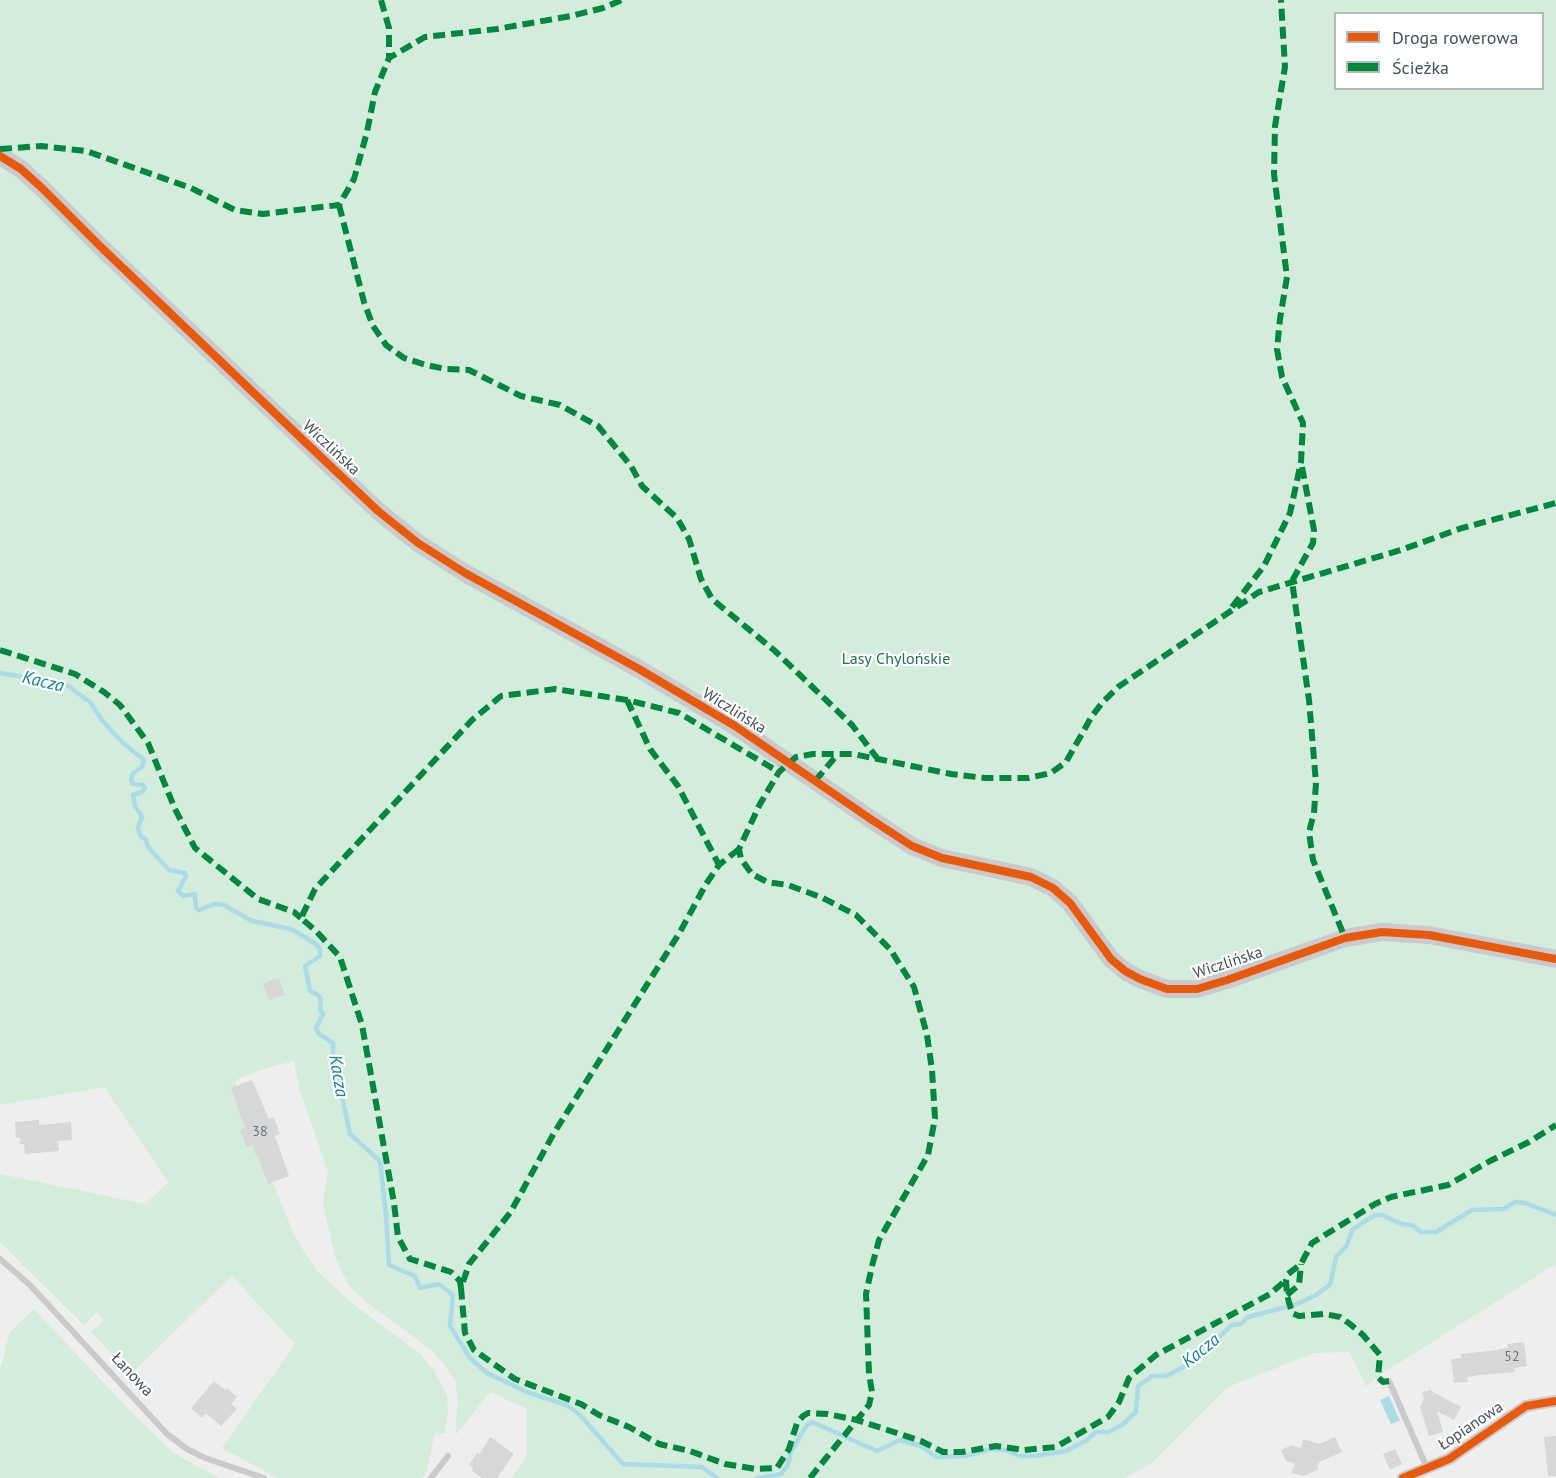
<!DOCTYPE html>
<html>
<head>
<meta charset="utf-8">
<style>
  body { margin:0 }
  #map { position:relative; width:1556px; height:1478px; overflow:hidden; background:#eee; font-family:"PT Sans",sans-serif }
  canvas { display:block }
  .legend { position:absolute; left:1334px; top:12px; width:210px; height:78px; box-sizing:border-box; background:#fff; border:2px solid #b5b9bc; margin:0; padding:8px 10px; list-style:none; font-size:18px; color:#465058 }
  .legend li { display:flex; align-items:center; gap:12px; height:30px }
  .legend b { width:30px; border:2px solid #b5b9bc }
</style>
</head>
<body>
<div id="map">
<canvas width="1556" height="1478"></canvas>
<ul class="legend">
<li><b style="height:8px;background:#e8590c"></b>Droga rowerowa</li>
<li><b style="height:8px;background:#00873e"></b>Ścieżka</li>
</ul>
</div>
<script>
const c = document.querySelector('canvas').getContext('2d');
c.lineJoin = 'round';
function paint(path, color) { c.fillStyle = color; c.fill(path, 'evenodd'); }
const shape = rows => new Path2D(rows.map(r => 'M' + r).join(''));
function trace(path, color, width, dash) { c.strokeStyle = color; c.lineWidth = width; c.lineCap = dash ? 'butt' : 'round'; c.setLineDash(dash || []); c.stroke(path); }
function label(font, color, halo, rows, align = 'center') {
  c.font = font + ' "PT Sans",sans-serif'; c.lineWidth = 4.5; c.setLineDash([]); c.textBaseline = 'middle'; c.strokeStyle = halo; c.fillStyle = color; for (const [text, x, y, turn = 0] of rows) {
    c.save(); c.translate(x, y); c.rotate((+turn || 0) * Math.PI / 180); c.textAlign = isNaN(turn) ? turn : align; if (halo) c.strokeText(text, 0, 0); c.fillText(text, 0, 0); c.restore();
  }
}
const green = shape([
  [0,0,1556,0,1556,1264,1380,1375,1366,1386,1349,1352,1314,1353,1228,1387,1152,1463,1125,1478,511,1478,526,1457,527,1409,490,1392,455,1436,458,1400,455,1380,444,1365,433,1351,362,1299,348,1284,336,1260,323,1205,328,1172,299,1088,294,1061,261,1070,236,1080,242,1119,245,1128,240,1131,246,1146,252,1145,255,1153,259,1150,296,1239,317,1271,353,1304,421,1354,434,1371,447,1396,448,1410,445,1434,435,1432,427,1471,422,1478,277,1478,222,1448,295,1344,232,1276,131,1374,91,1332,104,1320,97,1312,84,1325,0,1242,0,1174,145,1204,168,1182,104,1087,0,1105],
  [1336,14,1542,14,1542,88,1336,88],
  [34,1309,135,1416,175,1454,219,1478,0,1478,0,1372,9,1333]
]);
const water = shape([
  [1389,1396,1400,1421,1391,1424,1380,1400]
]);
const stream = shape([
  [0,673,64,683,90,702,101,719,122,742,144,760,142,767,133,773,131,781,133,784,143,785,145,788,142,792,133,795,135,806,142,817,138,828,140,835,146,840,148,847,169,870,185,873,186,876,178,891,183,896,195,894,196,908,199,910,215,904,224,905,252,921,291,929,316,944,320,949,320,956,305,966,310,991,318,995,321,999,320,1009,323,1014,316,1028,319,1034,333,1043,333,1065,337,1073,350,1134,380,1161,386,1215,389,1265,415,1276,420,1288,439,1284,453,1295,450,1326,470,1358,487,1373,527,1392,566,1405,578,1413,623,1464,702,1467,717,1478],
  [757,1478,781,1474,788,1465,791,1451,807,1425,812,1422,877,1451,900,1440,921,1446,936,1457,966,1456,990,1449,1005,1450,1020,1456,1035,1456,1066,1451,1087,1440,1096,1432,1108,1432,1122,1425,1136,1412,1138,1386,1152,1376,1166,1376,1191,1363,1232,1325,1241,1324,1248,1317,1297,1304,1316,1295,1330,1285,1336,1257,1346,1247,1353,1229,1370,1218,1376,1215,1382,1215,1402,1224,1412,1225,1421,1232,1436,1232,1472,1210,1504,1209,1515,1202,1525,1203,1556,1215]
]);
const building = shape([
  [279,978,285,995,269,1000,263,983],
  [252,1080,269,1119,274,1117,280,1134,275,1136,289,1176,268,1184,257,1153,255,1154,252,1145,246,1147,240,1130,245,1128,231,1088],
  [39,1120,39,1125,71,1122,72,1140,58,1141,59,1151,25,1154,24,1144,20,1144,20,1138,16,1138,15,1122],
  [1524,1342,1527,1366,1514,1368,1515,1372,1480,1375,1467,1377,1468,1382,1454,1383,1451,1359,1461,1358,1461,1354,1498,1350,1498,1349,1508,1348,1508,1344],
  [214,1381,225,1390,227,1388,237,1397,231,1404,237,1409,221,1426,206,1413,202,1418,191,1408],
  [1430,1388,1431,1391,1461,1407,1454,1420,1437,1411,1443,1432,1429,1436,1420,1407,1424,1399,1422,1392,1429,1391],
  [1556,1436,1556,1476,1548,1476,1544,1437],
  [490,1437,514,1454,497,1478,482,1478,472,1471,473,1468,469,1465,477,1453,480,1454],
  [1335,1437,1342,1452,1319,1462,1317,1470,1304,1476,1291,1473,1295,1464,1286,1461,1281,1450,1292,1445,1301,1448,1303,1439,1319,1444],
  [1395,1449,1402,1464,1390,1470,1383,1454]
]);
const lane = shape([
  [0,1259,30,1285,167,1434,187,1449,205,1458,264,1478],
  [1389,1381,1427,1468],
  [431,1478,448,1456]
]);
const street = shape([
  [1403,1478,1449,1459,1526,1406,1556,1401]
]);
const secondary = shape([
  [0,156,21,169,43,189,102,248,303,440,378,511,418,543,465,573,639,669,735,726,872,820,912,846,942,858,1031,877,1053,888,1070,903,1111,959,1125,971,1140,979,1167,989,1197,989,1227,980,1345,938,1382,932,1429,935,1556,959]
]);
const quiet = shape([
  [381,0,389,28,389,58],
  [0,149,41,146,86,151,191,188,235,210,263,214,339,205,354,179,367,132,375,92,389,58,425,37,497,29,571,16,603,8,622,0],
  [339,205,364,302,373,326,386,345,404,358,426,365,446,369,469,370,521,396,560,405,598,426,631,466,642,486,677,518,689,539,701,579,712,599,775,651,852,725,877,758],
  [1302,467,1314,530,1313,543,1292,581,1309,700,1316,783,1314,813,1309,832,1313,860,1345,938],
  [1232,607,1264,566,1290,513,1301,462,1303,423,1282,377,1277,349,1280,319,1287,277,1274,174,1275,126,1285,67,1281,0],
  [0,650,75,674,104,692,120,705,148,743,175,809,195,848,258,899,294,912,301,918],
  [627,700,650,749,678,786,719,865],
  [815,781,837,755],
  [739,849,719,865,706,884,680,932,554,1133,510,1213,469,1264,461,1288,465,1333,474,1350,515,1379,581,1404,599,1415,629,1427,659,1444,690,1451,725,1464,756,1469,777,1468,789,1449,797,1423,803,1416,808,1413,827,1414,857,1420,921,1441,943,1452,962,1452,996,1446,1024,1450,1056,1447,1108,1417,1119,1402,1129,1378,1156,1355,1270,1294,1286,1280],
  [461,1288,460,1281,451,1272,410,1259,398,1237,394,1203,362,1025,340,957,316,931,301,918,315,889,472,720,501,696,555,689,627,700,679,713,779,772],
  [1287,1295,1299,1285,1301,1264],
  [1389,1381,1383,1382,1378,1377,1380,1355,1363,1335,1350,1324,1340,1317,1324,1314,1299,1316,1292,1313,1287,1295,1286,1280,1288,1274,1301,1264,1312,1243,1375,1204,1391,1197,1448,1185,1490,1161,1529,1142,1556,1125],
  [810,1478,869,1405,872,1392,869,1374,866,1294,872,1266,879,1240,928,1155,935,1118,932,1070,927,1035,914,987,890,949,856,915,823,898,788,885,767,882,752,874,741,859,739,849,760,804,779,772,796,757,813,754,853,754,951,774,985,778,1028,778,1051,773,1066,762,1092,716,1102,703,1118,687,1259,592,1401,550,1462,528,1556,503]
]);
const cycleway = shape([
  [0,156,21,169,43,189,102,248,303,440,378,511,418,543,465,573,639,669,735,726,872,820,912,846,942,858,1031,877,1053,888,1070,903,1111,959,1125,971,1140,979,1167,989,1197,989,1227,980,1345,938,1382,932,1429,935,1556,959],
  [1403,1478,1449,1459,1526,1406,1556,1401]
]);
const numberNames = [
  ["38",260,1132],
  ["52",1512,1357]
];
const streetNames = [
  ["Wiczlińska",331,448,43],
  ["Wiczlińska",734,711,32],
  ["Wiczlińska",1228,963,-18],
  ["Łanowa",132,1375,47],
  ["Łopianowa",1471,1426,-34]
];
const parkNames = [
  ["Lasy Chylońskie",896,659]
];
const waterNames = [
  ["Kacza",43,682,13],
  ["Kacza",338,1076,80],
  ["Kacza",1201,1351,-39]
];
paint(green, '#d3ecdc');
paint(water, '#abdbe7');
trace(stream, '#abdbe7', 4.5);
paint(building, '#d7d7d8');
trace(lane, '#c8cacc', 6);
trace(street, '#c8cacc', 12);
trace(secondary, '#c9cacd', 18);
trace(quiet, '#00873e', 6, [12, 6]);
trace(cycleway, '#e8590c', 8);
label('14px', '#6b7279', null, numberNames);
label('16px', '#465058', '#fff', streetNames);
label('16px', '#1d7347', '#fff', parkNames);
label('italic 18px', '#17819b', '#fff', waterNames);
</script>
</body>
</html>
